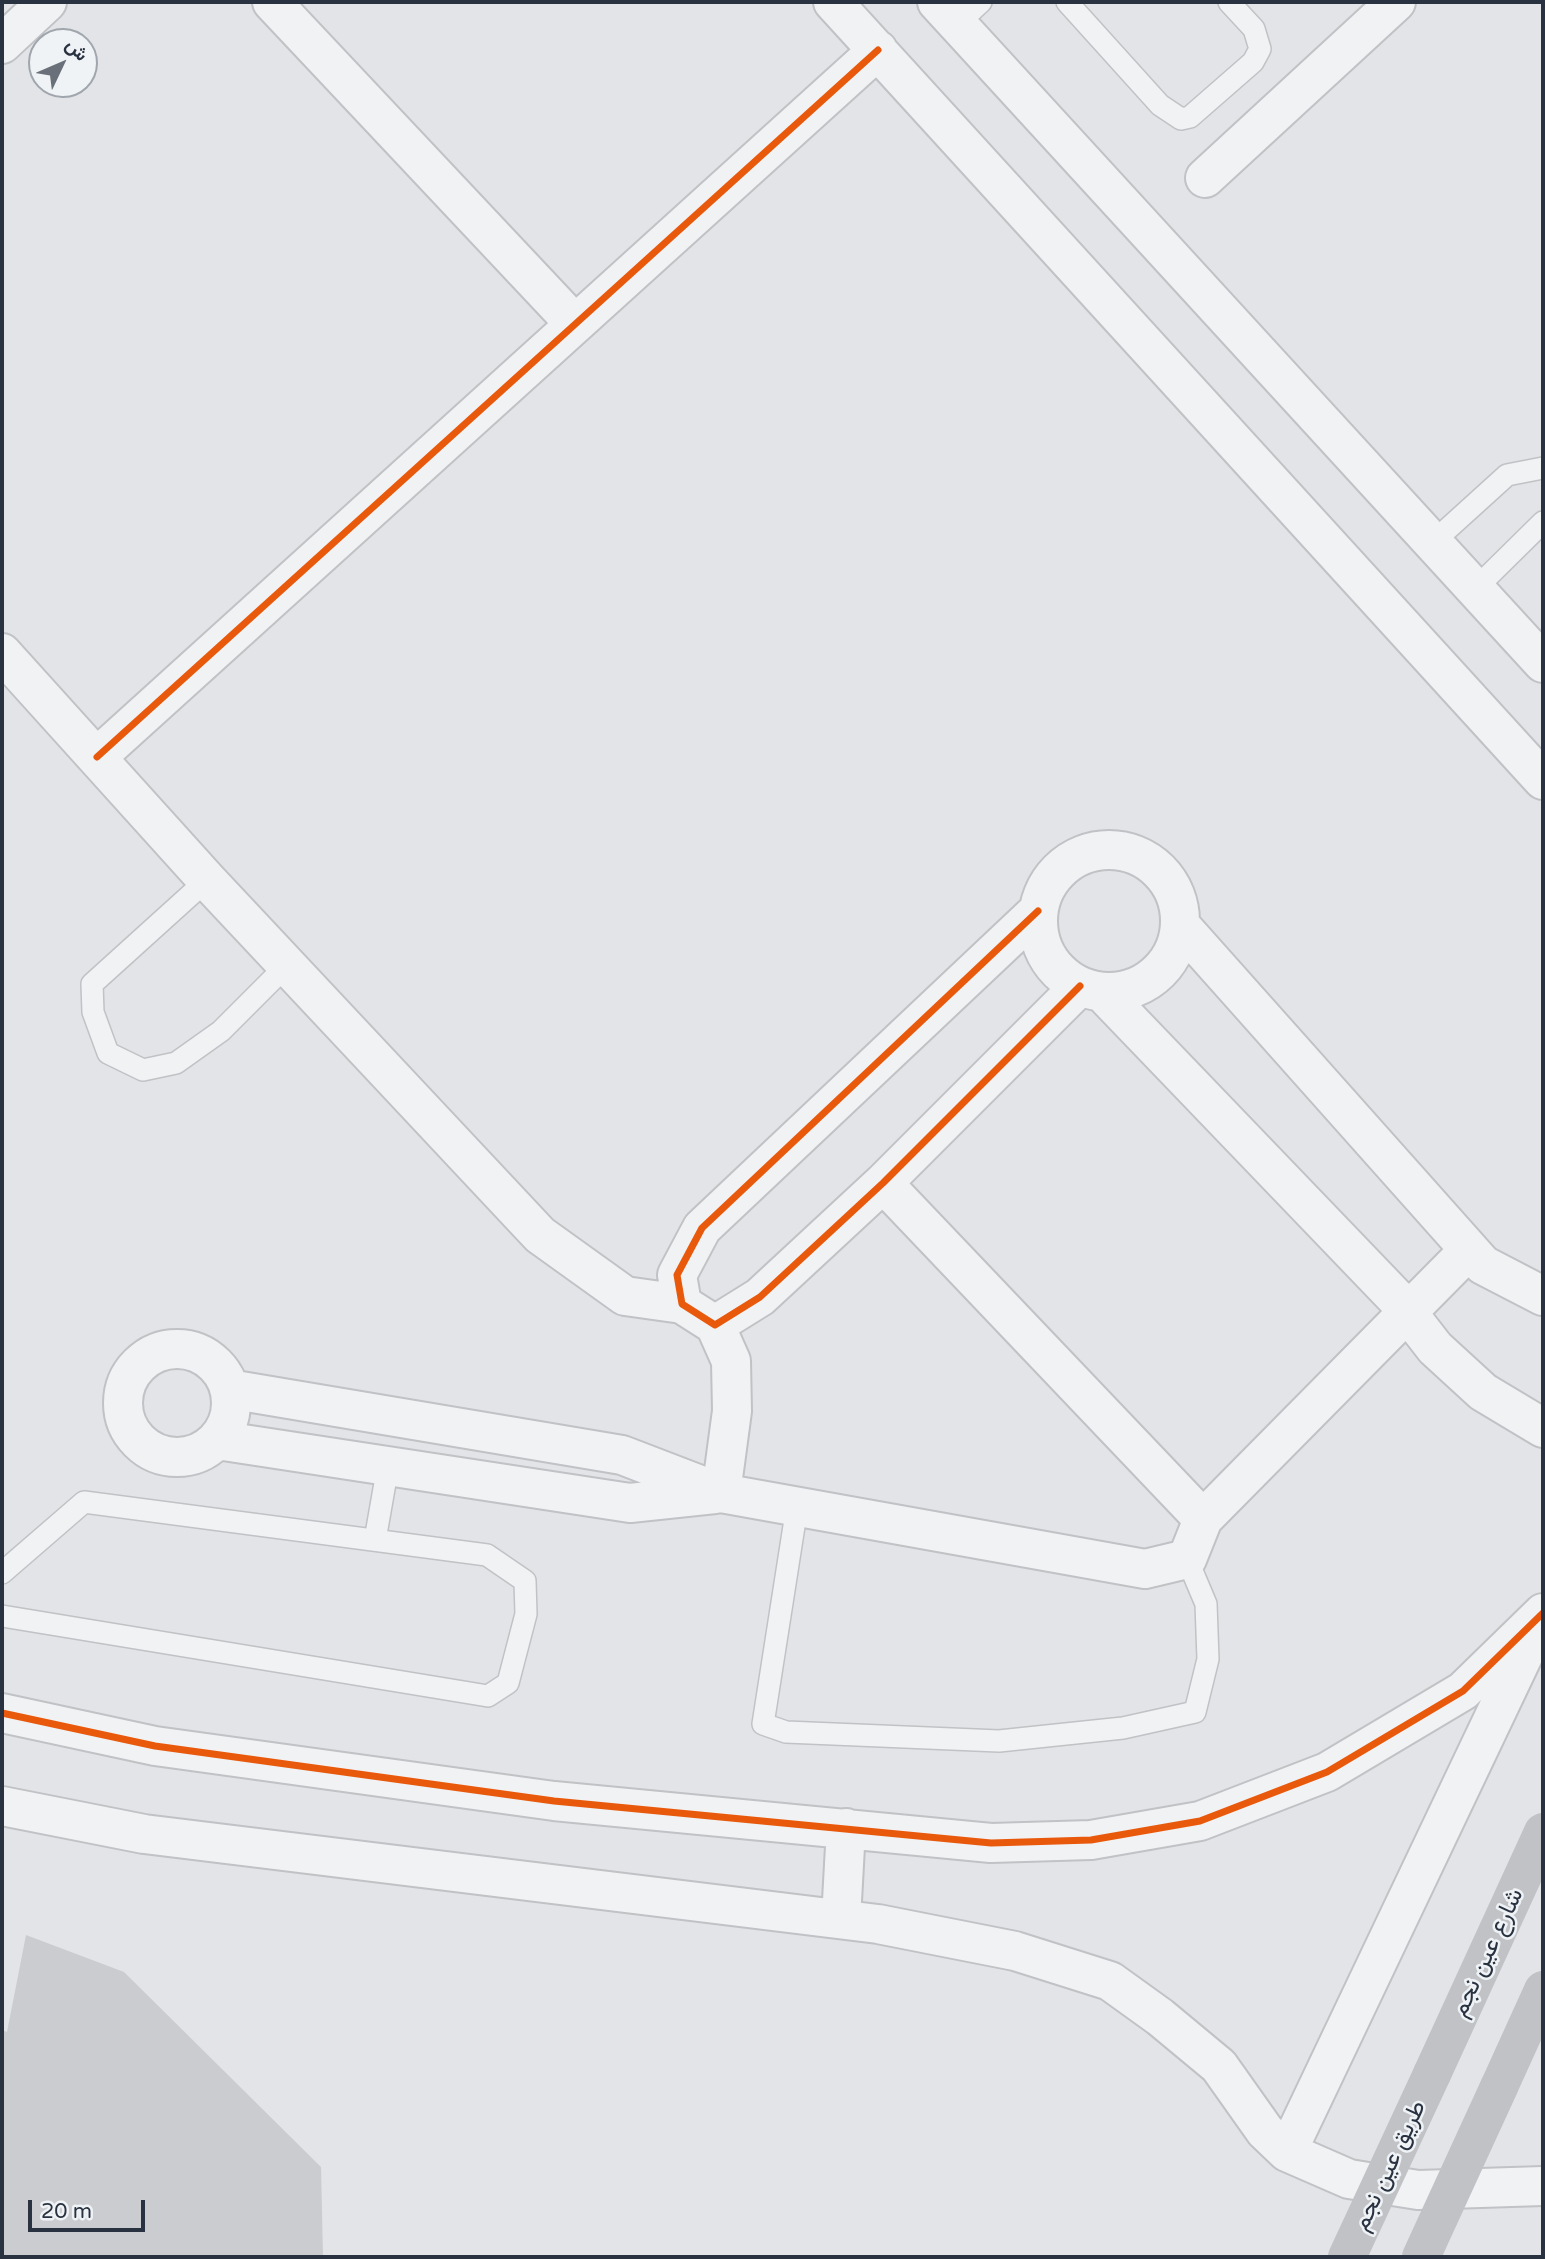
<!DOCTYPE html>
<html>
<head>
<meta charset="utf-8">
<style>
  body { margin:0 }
  #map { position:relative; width:1545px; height:2259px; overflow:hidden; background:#e2e4e7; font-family:"Varela Round",Vazirmatn,sans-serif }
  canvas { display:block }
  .frame { position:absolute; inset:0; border:4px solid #293240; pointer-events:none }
  .north { position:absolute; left:28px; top:28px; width:70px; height:70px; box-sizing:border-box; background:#f0f3f6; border:2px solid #a0a6ad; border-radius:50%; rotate:46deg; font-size:19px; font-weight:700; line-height:28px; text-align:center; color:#293240 }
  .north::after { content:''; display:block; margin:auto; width:24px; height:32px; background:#6a707a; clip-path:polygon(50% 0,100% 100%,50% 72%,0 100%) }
  .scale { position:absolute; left:28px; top:2200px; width:117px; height:32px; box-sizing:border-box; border:4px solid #293240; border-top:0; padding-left:9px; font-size:21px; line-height:24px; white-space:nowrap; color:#293240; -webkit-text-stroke:5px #f0f3f6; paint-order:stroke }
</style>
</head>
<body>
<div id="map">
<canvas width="1545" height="2259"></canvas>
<div class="frame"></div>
<div class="north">ش</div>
<div class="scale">20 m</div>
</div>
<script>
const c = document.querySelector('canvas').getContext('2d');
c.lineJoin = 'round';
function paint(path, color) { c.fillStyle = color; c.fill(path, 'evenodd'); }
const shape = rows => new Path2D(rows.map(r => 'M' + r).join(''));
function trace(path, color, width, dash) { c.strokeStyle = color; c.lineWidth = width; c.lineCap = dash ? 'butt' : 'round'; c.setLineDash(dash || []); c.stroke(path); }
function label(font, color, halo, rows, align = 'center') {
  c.font = font + ' "Varela Round",Vazirmatn,sans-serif'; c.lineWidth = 5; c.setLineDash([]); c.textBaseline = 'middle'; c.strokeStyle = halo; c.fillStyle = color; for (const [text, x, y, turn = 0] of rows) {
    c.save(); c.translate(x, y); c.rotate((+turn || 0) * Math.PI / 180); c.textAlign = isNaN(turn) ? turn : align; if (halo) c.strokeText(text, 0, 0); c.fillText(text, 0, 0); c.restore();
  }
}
const building = shape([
  [26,1935,124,1972,321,2167,323,2257,2,2257,2,2030,7,2032]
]);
const service = shape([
  [1067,2,1160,105,1181,119,1190,117,1253,62,1260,49,1254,29,1229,2],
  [957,24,981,2],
  [1432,543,1507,475,1543,468],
  [1475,589,1543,522],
  [207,880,92,984,93,1012,108,1053,143,1070,176,1063,221,1031,287,965],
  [797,1507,763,1724,786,1732,999,1741,1123,1728,1195,1712,1208,1659,1206,1604,1187,1559],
  [375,1540,388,1466],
  [2,1573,84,1502,487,1555,525,1581,526,1614,508,1683,488,1696,2,1616]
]);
const minor = shape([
  [272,2,575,324],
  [833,2,1543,780],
  [937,2,1543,663],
  [2,44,47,2],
  [1205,178,1396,2],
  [2,653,207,880,540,1235,625,1296,682,1304],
  [97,757,878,50],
  '1038 921a71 71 0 1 1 142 0a71 71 0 1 1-142 0Z',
  [1038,911,702,1228,677,1275,682,1304,715,1325,760,1297,883,1183,1080,986],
  [1181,926,1483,1265,1543,1296],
  [1102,992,1397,1299,1435,1348,1483,1392,1543,1428],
  [883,1183,1203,1519,1469,1250],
  [715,1325,731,1361,732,1411,721,1493],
  '123 1403a54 54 0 1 1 108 0a54 54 0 1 1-108 0Z',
  [229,1389,622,1455,721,1493,1145,1569,1187,1559,1203,1519],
  [217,1440,630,1503,715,1494],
  [1533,1635,1287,2152,1349,2179,1418,2190,1543,2186],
  [2,1713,155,1746,554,1801,991,1843,1091,1840,1200,1821,1327,1772,1463,1691,1543,1613],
  [2,1806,144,1834,878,1924,1015,1951,1110,1981,1160,2017,1219,2066,1265,2131,1287,2152],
  [841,1919,846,1828]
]);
const secondary = shape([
  [1432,2074,1543,1832],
  [1499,2087,1543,1990]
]);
const secondaryBridge = shape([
  [1347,2257,1432,2074],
  [1421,2257,1499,2087]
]);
const cycleway = shape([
  [97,757,878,50],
  [1038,911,702,1228,677,1275,682,1304,715,1325,760,1297,883,1183,1080,986],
  [2,1713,155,1746,554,1801,991,1843,1091,1840,1200,1821,1327,1772,1463,1691,1543,1613]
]);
const streetNames = [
  ["شارع عين نجم",1488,1953,-65],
  ["طريق عين نجم",1390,2166,-65]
];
paint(building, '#cacccf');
trace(service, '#c0c2c5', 24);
trace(minor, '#c0c2c5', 42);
trace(service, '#f1f2f4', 21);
trace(minor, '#f1f2f4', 38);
trace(secondary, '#c0c2c6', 38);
trace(secondaryBridge, '#c0c2c6', 38);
trace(cycleway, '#e8590c', 7);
label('24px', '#293240', '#f0f3f6', streetNames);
</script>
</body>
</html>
